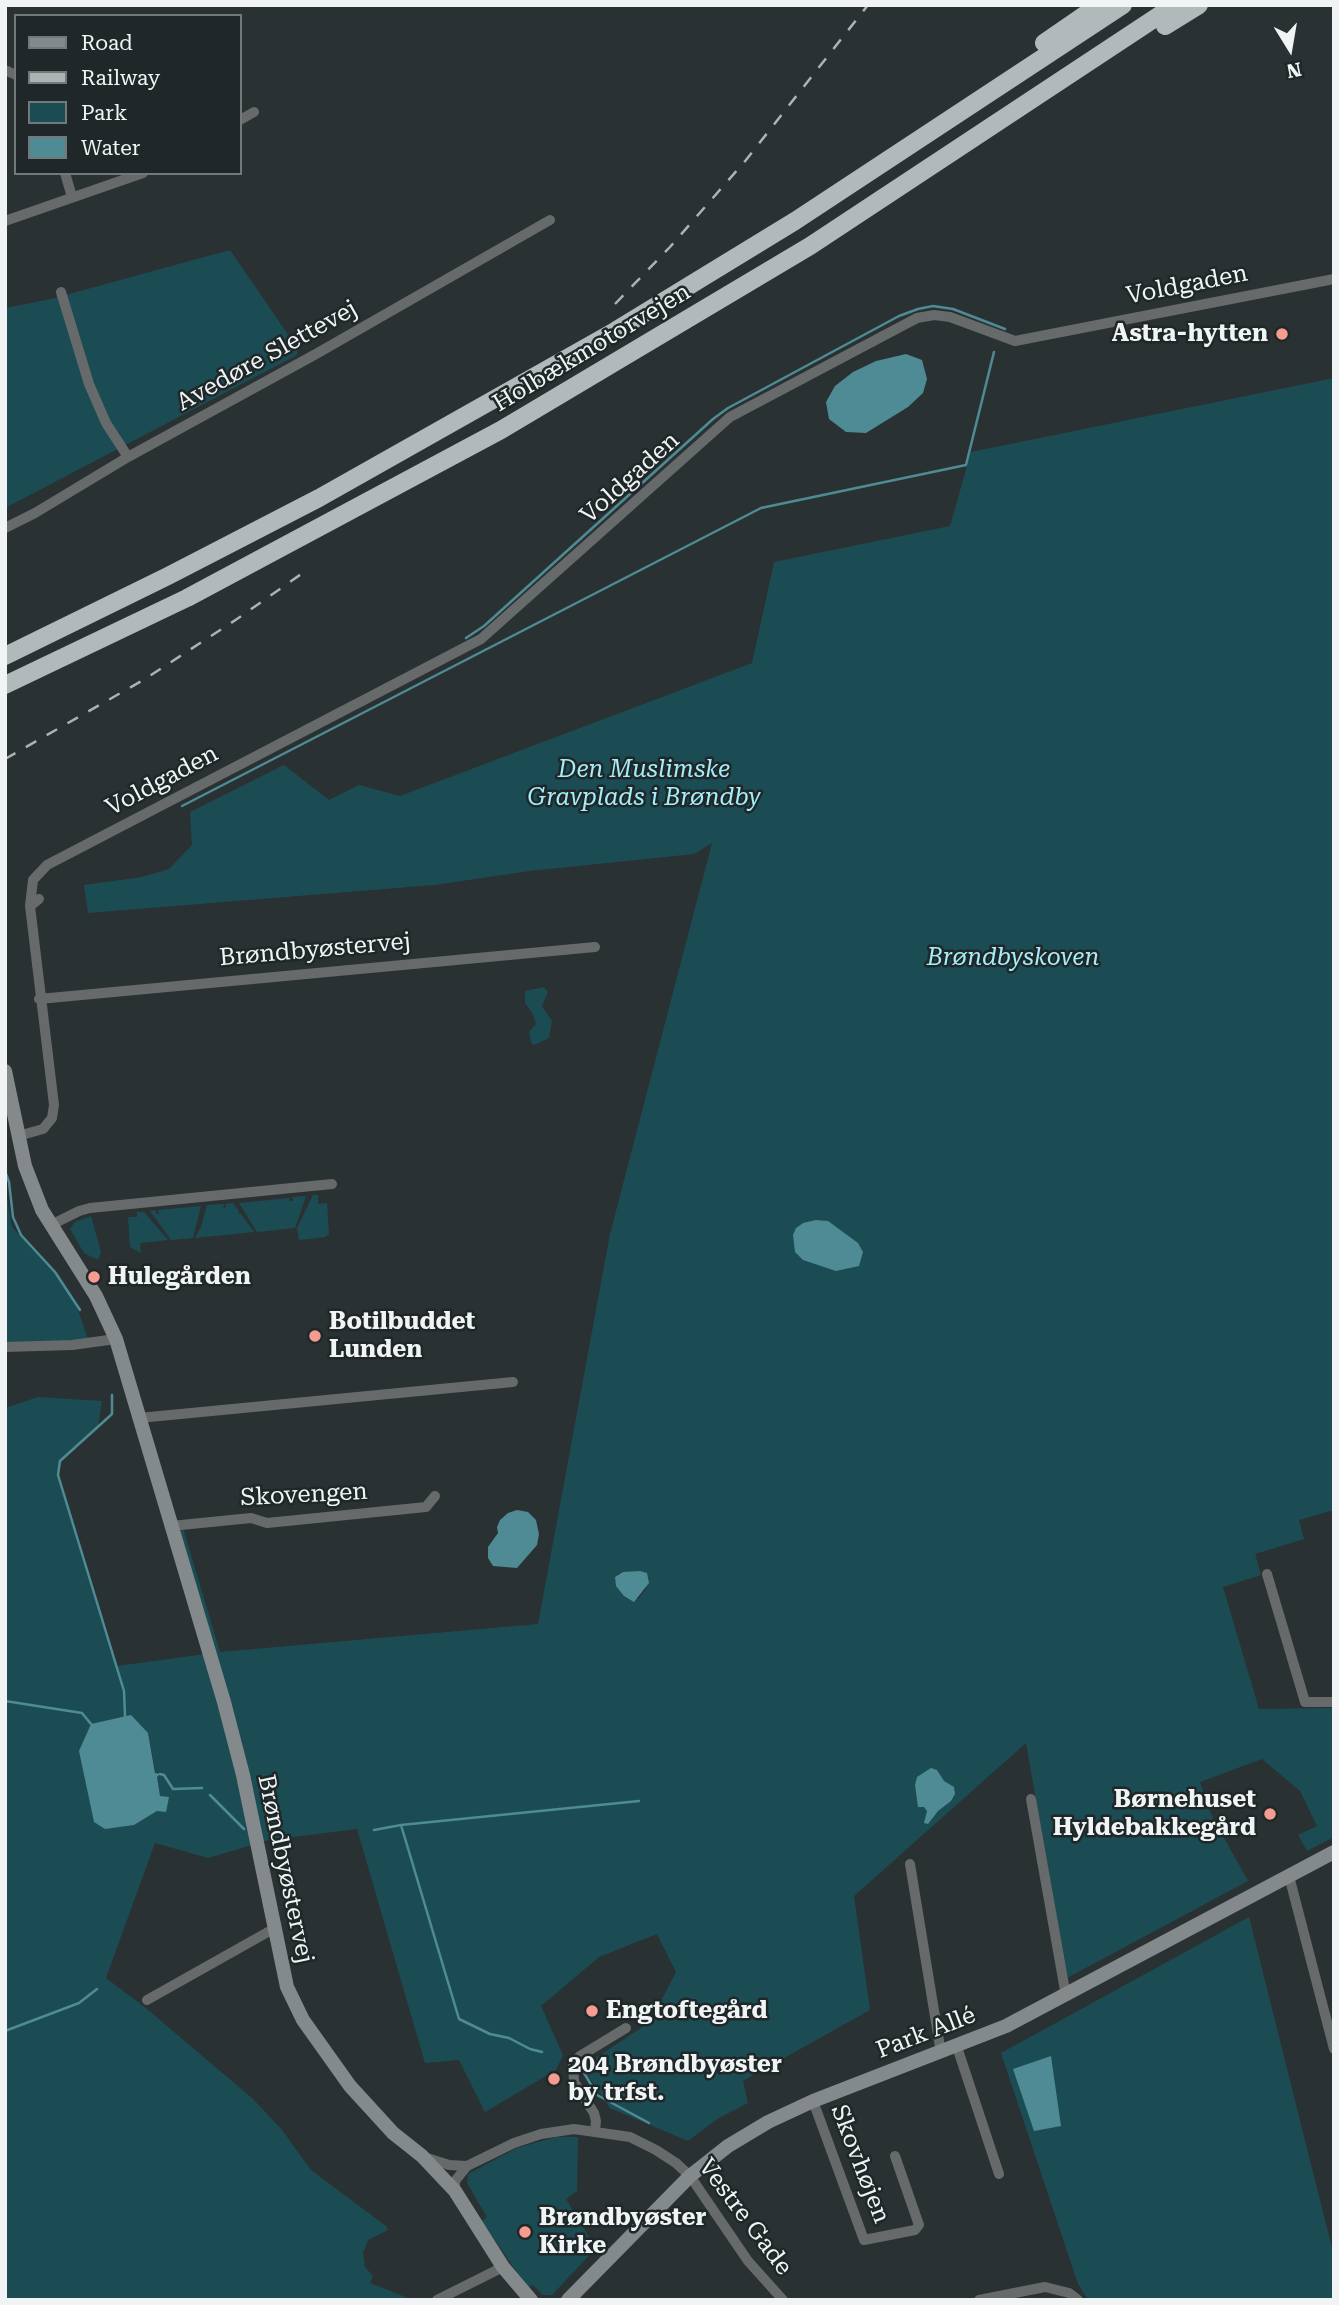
<!DOCTYPE html>
<html>
<head>
<meta charset="utf-8">
<style>
  body { margin:0 }
  #map { position:relative; width:1339px; height:2305px; overflow:hidden; background:#2a3132; font-family:"Roboto Serif",serif }
  canvas { display:block }
  .frame { position:absolute; inset:0; border:7px solid #f0f4f5; pointer-events:none }
  .legend { position:absolute; left:14px; top:14px; width:228px; height:161px; box-sizing:border-box; background:#202728; border:2px solid #73797a; margin:0; padding:9px 12px; list-style:none; font-size:21px; color:#f0f4f5 }
  .legend li { display:flex; align-items:center; gap:14px; height:35px }
  .legend b { width:35px; border:2px solid #73797a }
  .north { position:absolute; left:1255px; top:14px; width:70px; height:70px; -webkit-text-stroke:5px #202728; paint-order:stroke; rotate:169deg; font-size:19px; font-weight:700; line-height:28px; text-align:center; color:#f0f4f5 }
  .north::after { content:''; display:block; margin:auto; width:24px; height:32px; background:#f0f4f5; clip-path:polygon(50% 0,100% 100%,50% 72%,0 100%) }
</style>
</head>
<body>
<div id="map">
<canvas width="1339" height="2305"></canvas>
<div class="frame"></div>
<ul class="legend">
<li><b style="height:9px;background:#848a8b"></b>Road</li>
<li><b style="height:9px;background:#adb2b3"></b>Railway</li>
<li><b style="height:19px;background:#1c4c53"></b>Park</li>
<li><b style="height:19px;background:#4e8b95"></b>Water</li>
</ul>
<div class="north">N</div>
</div>
<script>
const c = document.querySelector('canvas').getContext('2d');
c.lineJoin = 'round';
function paint(path, color) { c.fillStyle = color; c.fill(path, 'evenodd'); }
const shape = rows => new Path2D(rows.map(r => 'M' + r).join(''));
function trace(path, color, width, dash) { c.strokeStyle = color; c.lineWidth = width; c.lineCap = dash ? 'butt' : 'round'; c.setLineDash(dash || []); c.stroke(path); }
function label(font, color, halo, rows, align = 'center') {
  c.font = font + ' "Roboto Serif",serif'; c.lineWidth = 5; c.setLineDash([]); c.textBaseline = 'middle'; c.strokeStyle = halo; c.fillStyle = color; for (const [text, x, y, turn = 0] of rows) {
    c.save(); c.translate(x, y); c.rotate((+turn || 0) * Math.PI / 180); c.textAlign = isNaN(turn) ? turn : align; if (halo) c.strokeText(text, 0, 0); c.fillText(text, 0, 0); c.restore();
  }
}
const green = shape([
  [230,250,298,349,297,355,5,508,5,308,51,299],
  [1334,378,1334,1510,1299,1520,1304,1539,1255,1554,1261,1575,1223,1587,1259,1709,1334,1708,1334,1837,1307,1851,1298,1835,1317,1826,1300,1791,1262,1759,1200,1782,1212,1816,1248,1881,1067,1978,1026,1743,854,1896,870,2010,743,2081,748,2103,717,2119,688,2141,610,2108,582,2067,650,2022,676,1972,657,1934,599,1957,541,2006,563,2055,556,2070,485,2112,459,2060,425,2063,357,1829,269,1840,208,1858,155,1843,106,1978,147,2009,253,2099,282,2130,311,2170,386,2226,388,2230,368,2240,363,2253,365,2267,373,2276,370,2283,413,2300,5,2300,5,1408,38,1397,102,1401,98,1426,60,1461,58,1475,117,1666,213,1653,179,1534,183,1528,220,1652,538,1624,610,1234,712,843,694,854,530,871,434,885,88,913,84,885,142,877,169,869,192,845,190,812,284,765,329,800,359,785,400,796,752,663,774,562,950,526,971,452],
  [822,1220,838,1230,858,1243,796,1228,803,1223],
  [640,1571,647,1588,638,1599,616,1586,618,1574],
  [148,1733,160,1796,157,1811,134,1825],
  [544,987,548,992,542,1006,552,1021,549,1038,534,1045,531,1043,529,1032,536,1024,533,1014,525,1003,525,991],
  [5,1186,12,1227,55,1272,75,1301,89,1342,5,1345],
  [313,1195,318,1195,318,1204,327,1203,329,1234,325,1237,299,1240,297,1228],
  [306,1196,295,1228,257,1232,239,1203,290,1198,289,1201,293,1201,292,1197],
  [233,1203,239,1211,238,1213,241,1214,254,1232,195,1238,201,1227,207,1205,224,1204,223,1208,226,1207,225,1204],
  [201,1206,193,1238,171,1240,150,1211,156,1210,156,1214,159,1214,158,1210],
  [137,1212,144,1212,168,1240,140,1243,141,1253,130,1247,128,1217,137,1217],
  [91,1216,101,1252,98,1260,84,1253,70,1229,75,1222],
  [1249,1917,1334,2256,1334,2300,1088,2300,1078,2284,1001,2053],
  [556,2137,578,2137,577,2191,566,2199,596,2248,552,2295,543,2295,533,2285,529,2287,518,2274,482,2221,487,2217,467,2183,468,2174,517,2148]
]);
const water = shape([
  [906,354,922,360,927,379,923,393,908,407,866,433,846,432,829,419,826,402,835,386,853,372,876,361],
  [816,1220,828,1221,858,1243,863,1252,859,1266,836,1271,803,1260,795,1252,793,1235,796,1228,803,1223],
  [517,1510,528,1512,536,1520,539,1534,537,1545,517,1568,493,1566,488,1558,488,1547,498,1533,497,1527,500,1520,508,1513],
  [640,1571,647,1573,649,1583,634,1602,624,1596,616,1586,615,1577,623,1572],
  [131,1715,148,1733,155,1773,160,1774,157,1777,160,1796,169,1797,166,1812,157,1811,134,1825,105,1829,94,1822,79,1751,91,1724],
  [931,1768,937,1770,944,1781,954,1787,955,1794,951,1801,938,1811,928,1824,924,1823,927,1811,924,1807,918,1807,915,1785,917,1777],
  [1051,2056,1061,2126,1034,2131,1013,2069]
]);
const stream = shape([
  [466,638,484,626,713,419,728,408,899,316,918,309,933,306,953,309,1005,329],
  [182,806,761,508,966,465,994,352],
  [5,1171,9,1182,13,1217,21,1235,55,1272,80,1310],
  [112,1395,112,1414,60,1461,58,1475,124,1691,125,1716],
  [5,1701,82,1713,91,1724],
  [160,1774,164,1775,173,1789,202,1788],
  [210,1795,244,1829],
  [401,1825,459,2019,490,2034,509,2038,530,2049,542,2052],
  [374,1830,401,1825,639,1801],
  [5,2031,79,2003,97,1989],
  [583,2071,597,2095,649,2123]
]);
const street = shape([
  [5,70,16,75],
  [240,120,254,112],
  [65,173,72,197],
  [5,221,143,173],
  [61,292,89,384,106,423,128,457],
  [5,528,35,513,128,457,316,354,550,220],
  [30,906,33,880,47,865,481,639,730,417,917,318,934,315,950,317,1015,341,1334,279],
  [39,999,595,947],
  [18,1136,43,1129,52,1118,54,1105,30,906,39,899],
  [51,1225,79,1211,90,1208,332,1184],
  [5,1347,72,1345,116,1339],
  [139,1418,513,1382],
  [171,1526,251,1518,267,1523,426,1507,435,1496],
  [1267,1574,1305,1702,1334,1702],
  [1031,1799,1066,1996],
  [910,1864,941,2053],
  [1289,1876,1334,2049],
  [147,2000,275,1928],
  [957,2047,999,2174],
  [813,2101,864,2240,915,2230,919,2225,895,2156],
  [595,2130,596,2121,594,2113,574,2082,573,2063,580,2056,626,2028],
  [427,2158,449,2165,467,2166],
  [455,2191,455,2181,467,2166,514,2143,541,2134,574,2129,630,2137,656,2150,676,2163,690,2176,748,2261,783,2300],
  [437,2300,503,2267],
  [979,2300,1045,2287,1069,2293,1078,2300]
]);
const secondary = shape([
  [5,1071,25,1166,42,1210,96,1296,116,1339,224,1702,243,1775,287,1987,303,2020,350,2086,393,2133,422,2156,455,2191,503,2267,531,2300],
  [568,2300,690,2176,728,2146,768,2122,813,2101,1006,2026,1334,1852]
]);
const highway = shape([
  [1165,26,1199,5],
  [1044,43,1099,5],
  [5,656,168,576,319,498,615,331,795,221,1123,5],
  [5,685,187,598,501,430,810,246,1175,5]
]);
const rail = shape([
  [615,304,670,247,746,160,868,5],
  [5,759,145,679,237,619,307,570]
]);
const markers = [
  [1282,334,7,"#f59c90"],
  [94,1277,7,"#f59c90"],
  [315,1336,7,"#f59c90"],
  [1270,1814,7,"#f59c90"],
  [592,2011,7,"#f59c90"],
  [554,2079,7,"#f59c90"],
  [525,2232,7,"#f59c90"]
];
const streetNames = [
  ["Voldgaden",1187,285,-11],
  ["Holbækmotorvejen",592,348,-31],
  ["Avedøre Slettevej",267,356,-29],
  ["Voldgaden",630,478,-42],
  ["Voldgaden",162,781,-28],
  ["Brøndbyøstervej",315,950,-5],
  ["Skovengen",304,1495,-3],
  ["Brøndbyøstervej",285,1869,78],
  ["Park Allé",926,2033,-21],
  ["Skovhøjen",860,2164,69],
  ["Vestre Gade",745,2217,53]
];
const poiNames = [
  ["Astra-hytten",1268,334,"right"],
  ["Hulegården",108,1277],
  ["Botilbuddet",329,1322],
  ["Lunden",329,1350],
  ["Børnehuset",1256,1800,"right"],
  ["Hyldebakkegård",1256,1828,"right"],
  ["Engtoftegård",606,2011],
  ["204 Brøndbyøster",568,2065],
  ["by trfst.",568,2093],
  ["Brøndbyøster",539,2218],
  ["Kirke",539,2246]
];
const parkNames = [
  ["Den Muslimske",644,770],
  ["Gravplads i Brøndby",644,798],
  ["Brøndbyskoven",1013,958]
];
paint(green, '#1c4c53');
paint(water, '#4e8b95');
trace(stream, '#4e8b95', 2.5);
trace(street, '#666a6a', 10);
trace(secondary, '#848a8b', 14);
trace(highway, '#b1b9bb', 18);
trace(rail, '#adb2b3', 2.5, [12, 12]);
for (const [x, y, r, color] of markers) { const dot = new Path2D(); dot.arc(x, y, r, 0, 2 * Math.PI); c.fillStyle = color; c.fill(dot); trace(dot, '#202728', 2.5); }
label('24px', '#f0f4f5', '#202728', streetNames);
label('bold 24px', '#f0f4f5', '#202728', poiNames, 'left');
label('italic 24px', '#a3eefa', '#202728', parkNames);
</script>
</body>
</html>
